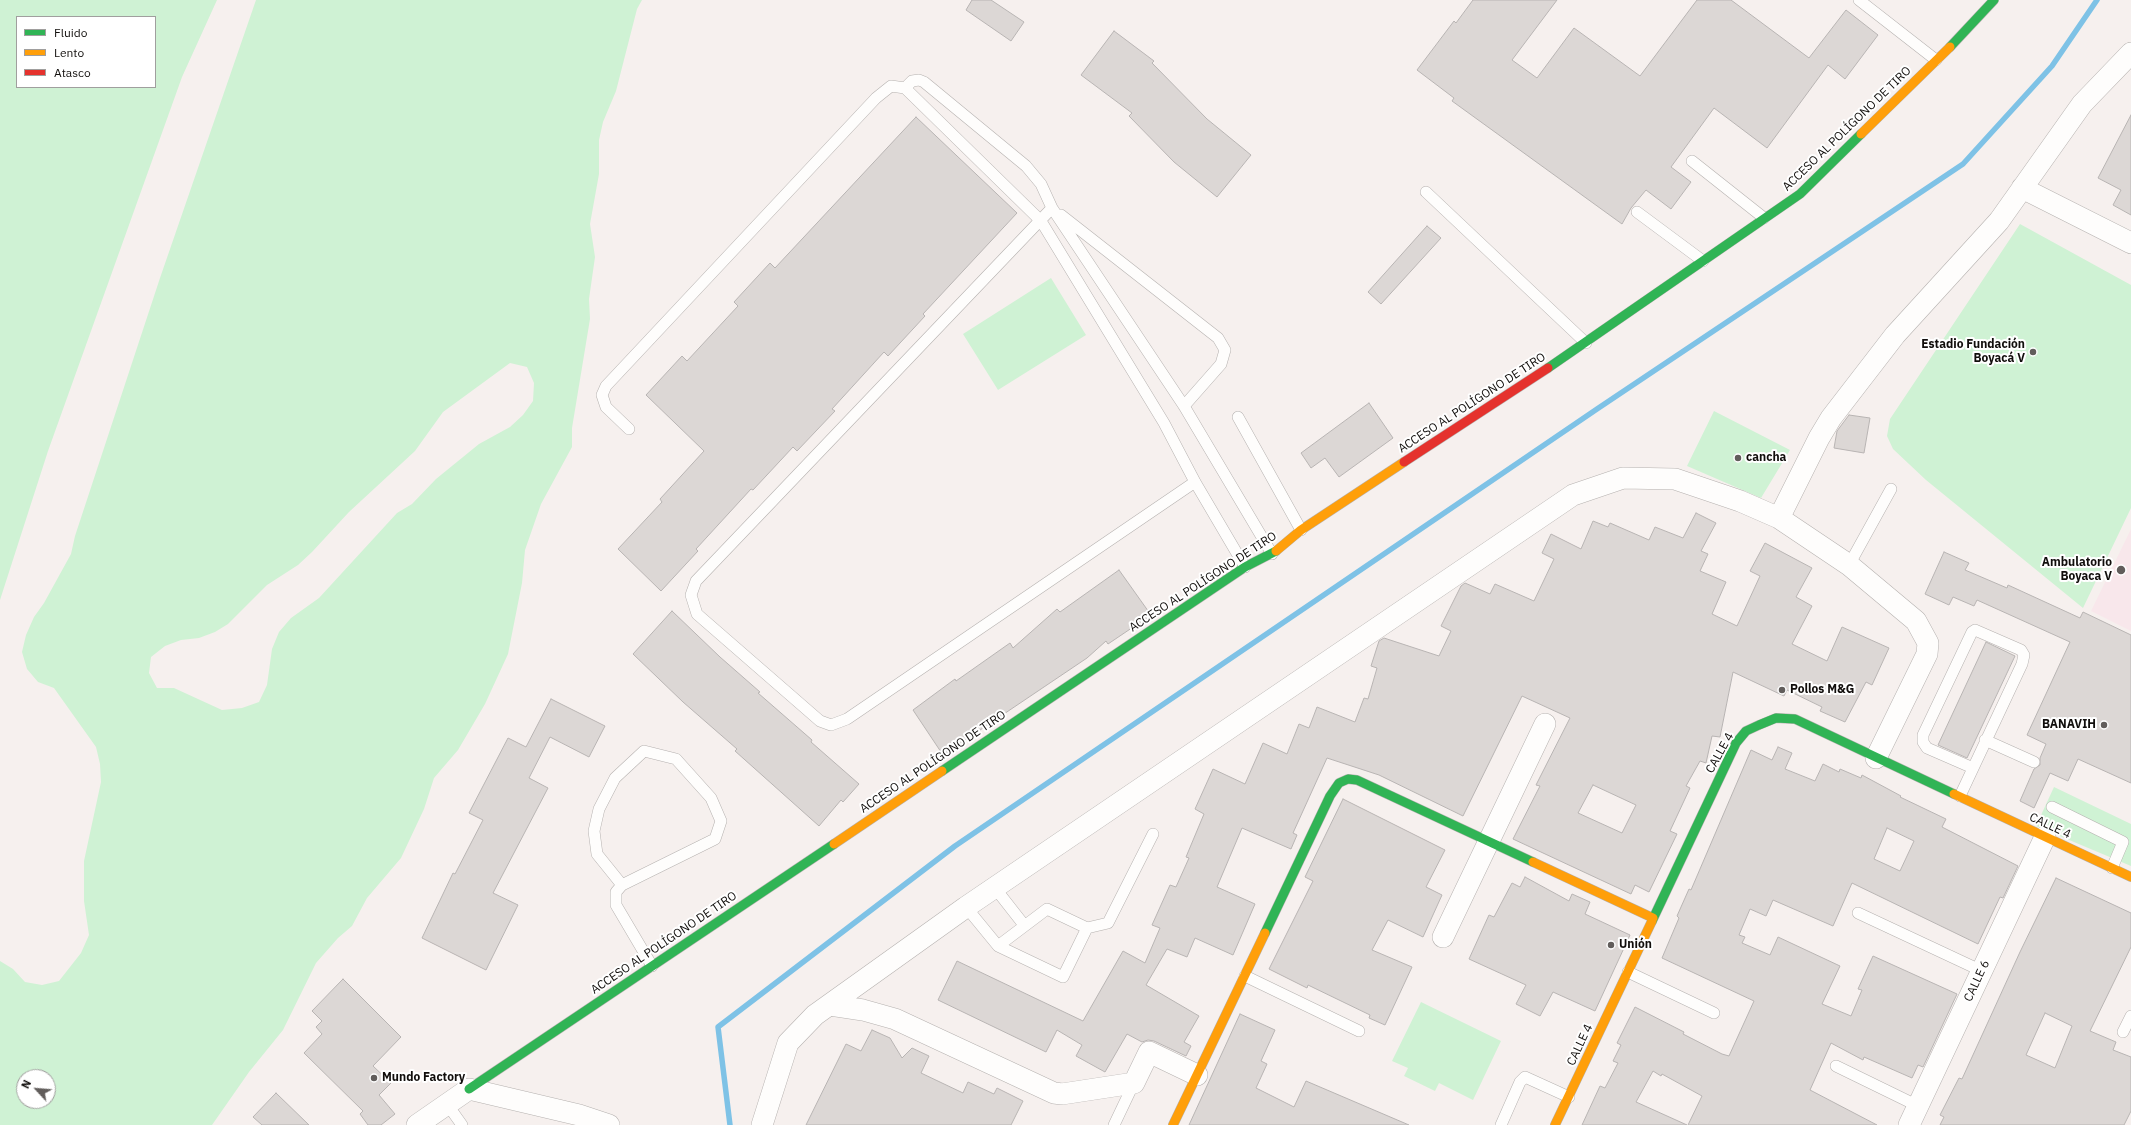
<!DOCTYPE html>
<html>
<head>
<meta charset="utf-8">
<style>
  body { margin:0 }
  #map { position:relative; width:2131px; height:1125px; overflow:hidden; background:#f6f0ee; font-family:"IBM Plex Sans",sans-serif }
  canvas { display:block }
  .legend { position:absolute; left:16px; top:16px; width:140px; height:72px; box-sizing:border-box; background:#fff; border:1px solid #a09f9e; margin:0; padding:5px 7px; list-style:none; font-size:12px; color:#110e0c }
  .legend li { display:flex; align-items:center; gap:8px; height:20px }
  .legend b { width:20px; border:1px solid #a09f9e }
  .north { position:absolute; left:16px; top:1069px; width:40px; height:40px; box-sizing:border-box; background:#fff; border:1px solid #a09f9e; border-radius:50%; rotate:296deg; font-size:11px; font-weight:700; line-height:16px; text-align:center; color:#110e0c }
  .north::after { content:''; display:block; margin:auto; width:14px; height:18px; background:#615d5b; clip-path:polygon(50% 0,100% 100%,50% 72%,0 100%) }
</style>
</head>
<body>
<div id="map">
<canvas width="2131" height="1125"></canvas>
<ul class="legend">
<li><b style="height:5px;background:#30b455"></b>Fluido</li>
<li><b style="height:5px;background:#ff9f0a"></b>Lento</li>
<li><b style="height:5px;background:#e5322d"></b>Atasco</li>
</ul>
<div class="north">N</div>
</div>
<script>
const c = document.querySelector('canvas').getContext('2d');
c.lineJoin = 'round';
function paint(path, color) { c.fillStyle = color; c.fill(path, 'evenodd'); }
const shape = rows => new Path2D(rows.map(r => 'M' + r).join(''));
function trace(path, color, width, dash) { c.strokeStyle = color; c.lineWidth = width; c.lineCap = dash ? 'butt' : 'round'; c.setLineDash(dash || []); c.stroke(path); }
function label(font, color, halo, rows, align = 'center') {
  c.font = font + ' "IBM Plex Sans",sans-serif'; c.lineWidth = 4; c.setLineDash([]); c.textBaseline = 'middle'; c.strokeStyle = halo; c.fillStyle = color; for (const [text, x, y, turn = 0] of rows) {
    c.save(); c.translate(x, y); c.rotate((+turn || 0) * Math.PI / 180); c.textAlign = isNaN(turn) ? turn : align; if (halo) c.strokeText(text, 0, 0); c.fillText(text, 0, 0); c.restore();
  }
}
const medical = shape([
  [2131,529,2131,631,2091,611]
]);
const green = shape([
  [0,0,217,0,182,77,48,451,0,600],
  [17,17,155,17,155,87,17,87],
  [256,0,642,0,637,9,616,91,603,122,599,140,599,174,590,224,595,257,589,299,590,319,572,428,572,447,541,504,525,550,522,583,508,654,485,704,458,750,434,778,424,809,401,858,367,898,352,926,338,938,316,963,283,1030,249,1072,212,1125,0,1125,0,961,13,969,25,982,42,985,59,981,81,953,89,935,84,901,84,861,101,782,100,764,96,747,54,688,38,682,27,669,22,652,26,635,34,617,44,603,71,554,75,536,160,278],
  [510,363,527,367,534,383,533,401,523,415,510,427,479,444,436,479,412,504,397,513,319,598,291,618,279,632,272,649,267,685,259,702,242,708,222,710,174,688,157,688,149,673,151,657,165,646,181,640,199,638,215,632,228,624,267,585,298,565,312,552,349,512,415,451,443,412],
  [24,1077,48,1077,48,1101,24,1101],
  [2020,224,2131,285,2131,508,2083,608,1926,480,1893,449,1887,436,1890,419],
  [1051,278,1086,335,998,390,963,334],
  [1714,411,1790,450,1761,498,1687,466],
  [2054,787,2131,824,2131,866,2036,826],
  [1421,1002,1501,1041,1473,1100,1439,1083,1435,1091,1404,1076,1408,1068,1392,1061]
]);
const stream = shape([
  [730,1125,718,1027,955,846,1597,409,1963,164,2052,66,2097,0]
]);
const building = shape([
  [972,0,991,0,1024,22,1011,41,966,10,972,0],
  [1473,0,1557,0,1512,60,1537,78,1574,28,1640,76,1697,0,1731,0,1809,58,1846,10,1878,35,1845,79,1828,65,1767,148,1714,108,1671,167,1691,182,1671,209,1646,190,1631,208,1622,224,1452,101,1454,98,1417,70,1454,21,1456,23,1473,0],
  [1114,31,1154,61,1152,63,1207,119,1251,155,1217,197,1174,162,1129,116,1132,113,1081,75,1114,31],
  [2131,115,2131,215,2113,205,2121,190,2098,178,2131,115],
  [916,117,1017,213,923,314,925,316,888,356,884,352,832,409,835,411,797,451,793,447,753,490,751,489,696,549,698,551,661,591,618,549,662,502,660,499,704,451,646,395,682,356,687,361,738,306,734,302,770,263,775,268,916,117],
  [1427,226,1441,238,1381,304,1368,292,1427,226],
  [1369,403,1393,438,1339,477,1325,458,1311,468,1301,453,1369,403],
  [1849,415,1870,418,1864,453,1834,448,1837,431,1849,415],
  [1696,513,1716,523,1701,551,1708,554,1700,571,1726,582,1712,614,1737,626,1760,576,1750,571,1765,543,1812,568,1796,597,1812,606,1792,644,1827,661,1842,627,1889,648,1872,685,1866,682,1845,722,1820,711,1822,707,1787,690,1784,696,1733,672,1720,737,1712,736,1706,763,1700,761,1686,786,1690,788,1670,831,1677,834,1649,892,1635,885,1631,894,1513,839,1540,786,1536,785,1570,718,1522,696,1463,816,1379,775,1327,758,1293,833,1297,835,1291,849,1242,828,1217,887,1255,904,1233,955,1195,938,1187,957,1167,949,1146,985,1199,1016,1184,1042,1191,1046,1186,1056,1154,1041,1148,1040,1142,1042,1127,1034,1105,1072,1076,1056,1082,1045,1057,1030,1046,1052,938,1000,957,961,1083,1021,1123,951,1145,963,1160,928,1152,925,1170,885,1176,887,1189,858,1186,857,1204,814,1195,809,1213,769,1245,784,1263,743,1287,754,1299,724,1309,728,1317,707,1355,722,1364,698,1368,699,1377,668,1371,666,1379,641,1384,638,1439,656,1451,631,1441,626,1461,586,1465,583,1490,594,1495,584,1534,601,1554,559,1542,553,1551,534,1581,549,1593,521,1608,527,1610,523,1649,540,1655,527,1683,538,1696,513],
  [1593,785,1636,805,1622,833,1578,813,1593,785],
  [1944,552,1969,563,1965,570,2007,588,2008,585,2080,618,2083,612,2131,635,2131,783,2078,759,2068,781,2050,773,2034,808,2020,801,2034,769,2040,765,2040,758,2046,744,2027,735,2070,642,1977,600,1974,606,1953,597,1949,605,1925,594,1944,552],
  [1119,570,1151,615,1108,644,1106,641,1087,658,943,755,913,710,955,679,956,681,1010,643,1013,648,1057,609,1060,612,1119,570],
  [672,611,720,657,760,692,758,693,812,740,811,742,859,784,843,802,841,800,819,826,735,751,737,749,683,702,633,654,672,611],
  [1986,642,2015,656,1967,758,1938,745,1986,642],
  [551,699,605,726,589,757,550,737,529,778,548,788,493,893,518,905,486,970,422,938,453,873,455,874,483,820,469,813,508,738,526,747,551,699],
  [1778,747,1792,753,1785,769,1815,781,1823,764,1839,772,1840,769,1861,778,1862,775,1901,796,1900,797,1946,819,1942,827,2018,866,2003,898,2000,897,1978,944,1852,883,1833,926,1773,900,1766,916,1750,909,1739,935,1745,937,1742,943,1770,955,1778,937,1840,966,1822,1004,1851,1016,1862,990,1858,989,1873,956,1957,994,1923,1067,1918,1065,1912,1078,1864,1057,1863,1060,1831,1043,1810,1090,1877,1125,1688,1125,1702,1096,1662,1074,1661,1076,1653,1071,1636,1102,1687,1125,1582,1125,1600,1086,1605,1088,1618,1063,1613,1061,1621,1045,1617,1043,1635,1007,1684,1032,1683,1034,1722,1054,1729,1056,1754,1001,1662,958,1679,918,1677,916,1689,889,1691,890,1751,750,1772,760,1778,747],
  [1887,828,1914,841,1900,871,1874,859,1887,828],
  [1343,799,1445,850,1426,887,1442,895,1423,937,1388,920,1372,950,1412,967,1385,1025,1369,1018,1370,1015,1308,985,1307,988,1269,969,1313,881,1305,877,1343,799],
  [1525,877,1569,901,1572,894,1590,902,1585,914,1630,935,1595,1011,1553,992,1540,1016,1516,1004,1526,985,1469,959,1489,915,1494,917,1512,883,1520,887,1525,877],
  [2056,878,2131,913,2131,947,2090,1031,2116,1042,2113,1050,2131,1057,2131,1111,2124,1125,1940,1125,1944,1117,1940,1115,1959,1078,1962,1079,2020,952,2056,878],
  [2045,1013,2072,1026,2055,1068,2026,1055,2045,1013],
  [343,979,401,1037,373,1066,391,1083,379,1095,395,1114,381,1125,368,1125,360,1114,363,1111,304,1053,322,1034,316,1027,322,1021,312,1011,343,979],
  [1240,1014,1275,1030,1261,1061,1267,1064,1256,1088,1294,1107,1306,1081,1409,1125,1189,1125,1240,1014],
  [872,1030,890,1038,902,1058,912,1048,929,1056,921,1073,963,1093,968,1082,994,1094,997,1088,1023,1101,1011,1125,806,1125,846,1044,861,1051,872,1030],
  [276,1093,309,1125,262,1125,253,1117,276,1093]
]);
const lane = shape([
  [1859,0,1936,60],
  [905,88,912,81,919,80,924,82,1026,166,1041,184,1052,208,696,581,691,595,697,614,820,721,831,725,847,719,1195,482],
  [1692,161,1764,218],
  [1426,192,1586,343],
  [1052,208,1184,406,1272,554],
  [1637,212,1703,261],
  [1061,215,1218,338,1225,350,1221,364,1184,406],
  [1238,417,1301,530],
  [629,429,606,407,602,395,606,386,876,98,891,86,905,88,1041,221,1164,423,1195,482,1245,567],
  [1849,565,1891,489],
  [1985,740,2034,762],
  [1960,796,2022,664,2024,655,2021,650,1975,630,1972,632,1923,735,1923,742,1927,748,1973,768],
  [2052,807,2123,842,2112,868],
  [622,885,597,854,594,831,599,809,615,778,644,751,676,759,711,798,721,821,715,839,622,885,616,892,616,905,652,966],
  [995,888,1024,925],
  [966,907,998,946,1063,977,1087,928,1108,923,1153,834],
  [1858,913,1982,971],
  [998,946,1047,909,1087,928],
  [1628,972,1714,1013],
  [1245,976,1359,1031],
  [2123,1032,2131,1016],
  [1836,1066,1918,1106],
  [447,1104,462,1125],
  [1114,1125,1134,1083],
  [1501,1125,1520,1082,1525,1077,1569,1097]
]);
const street = shape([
  [2022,188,2131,243],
  [1779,518,1819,438,1831,418,1895,335,1999,221,2082,104,2131,53],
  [1443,937,1545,724],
  [830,1005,863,1010,895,1019,1054,1093,1062,1094,1134,1083,1149,1052,1197,1075],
  [417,1125,469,1089,579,1115,609,1125],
  [762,1125,788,1043,815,1015,966,907,1573,495,1623,478,1675,479,1740,501,1779,518,1849,565,1916,621,1928,643,1927,654,1876,758],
  [1909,1125,2045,837]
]);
const fast = shape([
  [1950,47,1994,0],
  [1548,368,1800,194,1861,134],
  [942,771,1245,567,1276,551],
  [1652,921,1736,743,1746,731,1759,725,1776,718,1795,719,1954,794],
  [1265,933,1330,796,1339,783,1348,779,1357,780,1533,862],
  [469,1089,834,844]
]);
const slow = shape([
  [1861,134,1950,47],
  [1276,551,1301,530,1404,462],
  [1954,794,2131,877],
  [834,844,942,771],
  [1533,862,1653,918],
  [1173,1125,1265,933],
  [1555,1125,1652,921]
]);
const jam = shape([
  [1404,462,1548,368]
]);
const markers = [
  [2033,352,4,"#615d5b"],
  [1738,458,4,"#615d5b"],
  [2121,570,5,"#615d5b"],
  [1782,690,4,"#615d5b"],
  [2104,725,4,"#615d5b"],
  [1611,945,4,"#615d5b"],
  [374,1078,4,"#615d5b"]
];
const streetNames = [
  ["ACCESO AL POLÍGONO DE TIRO",1847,129,-44],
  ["ACCESO AL POLÍGONO DE TIRO",1472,403,-33],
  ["ACCESO AL POLÍGONO DE TIRO",1203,582,-33],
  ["CALLE 4",1720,753,-61],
  ["ACCESO AL POLÍGONO DE TIRO",933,762,-34],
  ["CALLE 4",2050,826,25],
  ["ACCESO AL POLÍGONO DE TIRO",664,943,-34],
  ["CALLE 6",1977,981,-65],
  ["CALLE 4",1580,1045,-65]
];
const poiNames = [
  ["Estadio Fundación",2025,345,"right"],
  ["Boyacá V",2025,359,"right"],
  ["cancha",1746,458],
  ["Ambulatorio",2112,563,"right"],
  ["Boyaca V",2112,577,"right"],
  ["Pollos M&G",1790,690],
  ["BANAVIH",2096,725,"right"],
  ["Unión",1619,945],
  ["Mundo Factory",382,1078]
];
paint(medical, '#f8e7eb');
paint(green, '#cff2d4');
trace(stream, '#7ec2e6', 5.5);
paint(building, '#dcd7d5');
trace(building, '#b8b4b3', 1);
trace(lane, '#b5b1af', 12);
trace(street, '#b5b1af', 22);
trace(fast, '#b5b1af', 10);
trace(slow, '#b5b1af', 10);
trace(jam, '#b5b1af', 10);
trace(lane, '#fefdfc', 11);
trace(street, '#fefdfc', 21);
trace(fast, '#30b455', 9);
trace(slow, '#ff9f0a', 9);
trace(jam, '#e5322d', 9);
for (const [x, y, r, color] of markers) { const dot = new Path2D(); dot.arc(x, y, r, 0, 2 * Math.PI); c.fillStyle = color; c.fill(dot); trace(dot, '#fff', 1.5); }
label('12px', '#110e0c', '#fff', streetNames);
label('bold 12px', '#110e0c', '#fff', poiNames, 'left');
</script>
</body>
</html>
